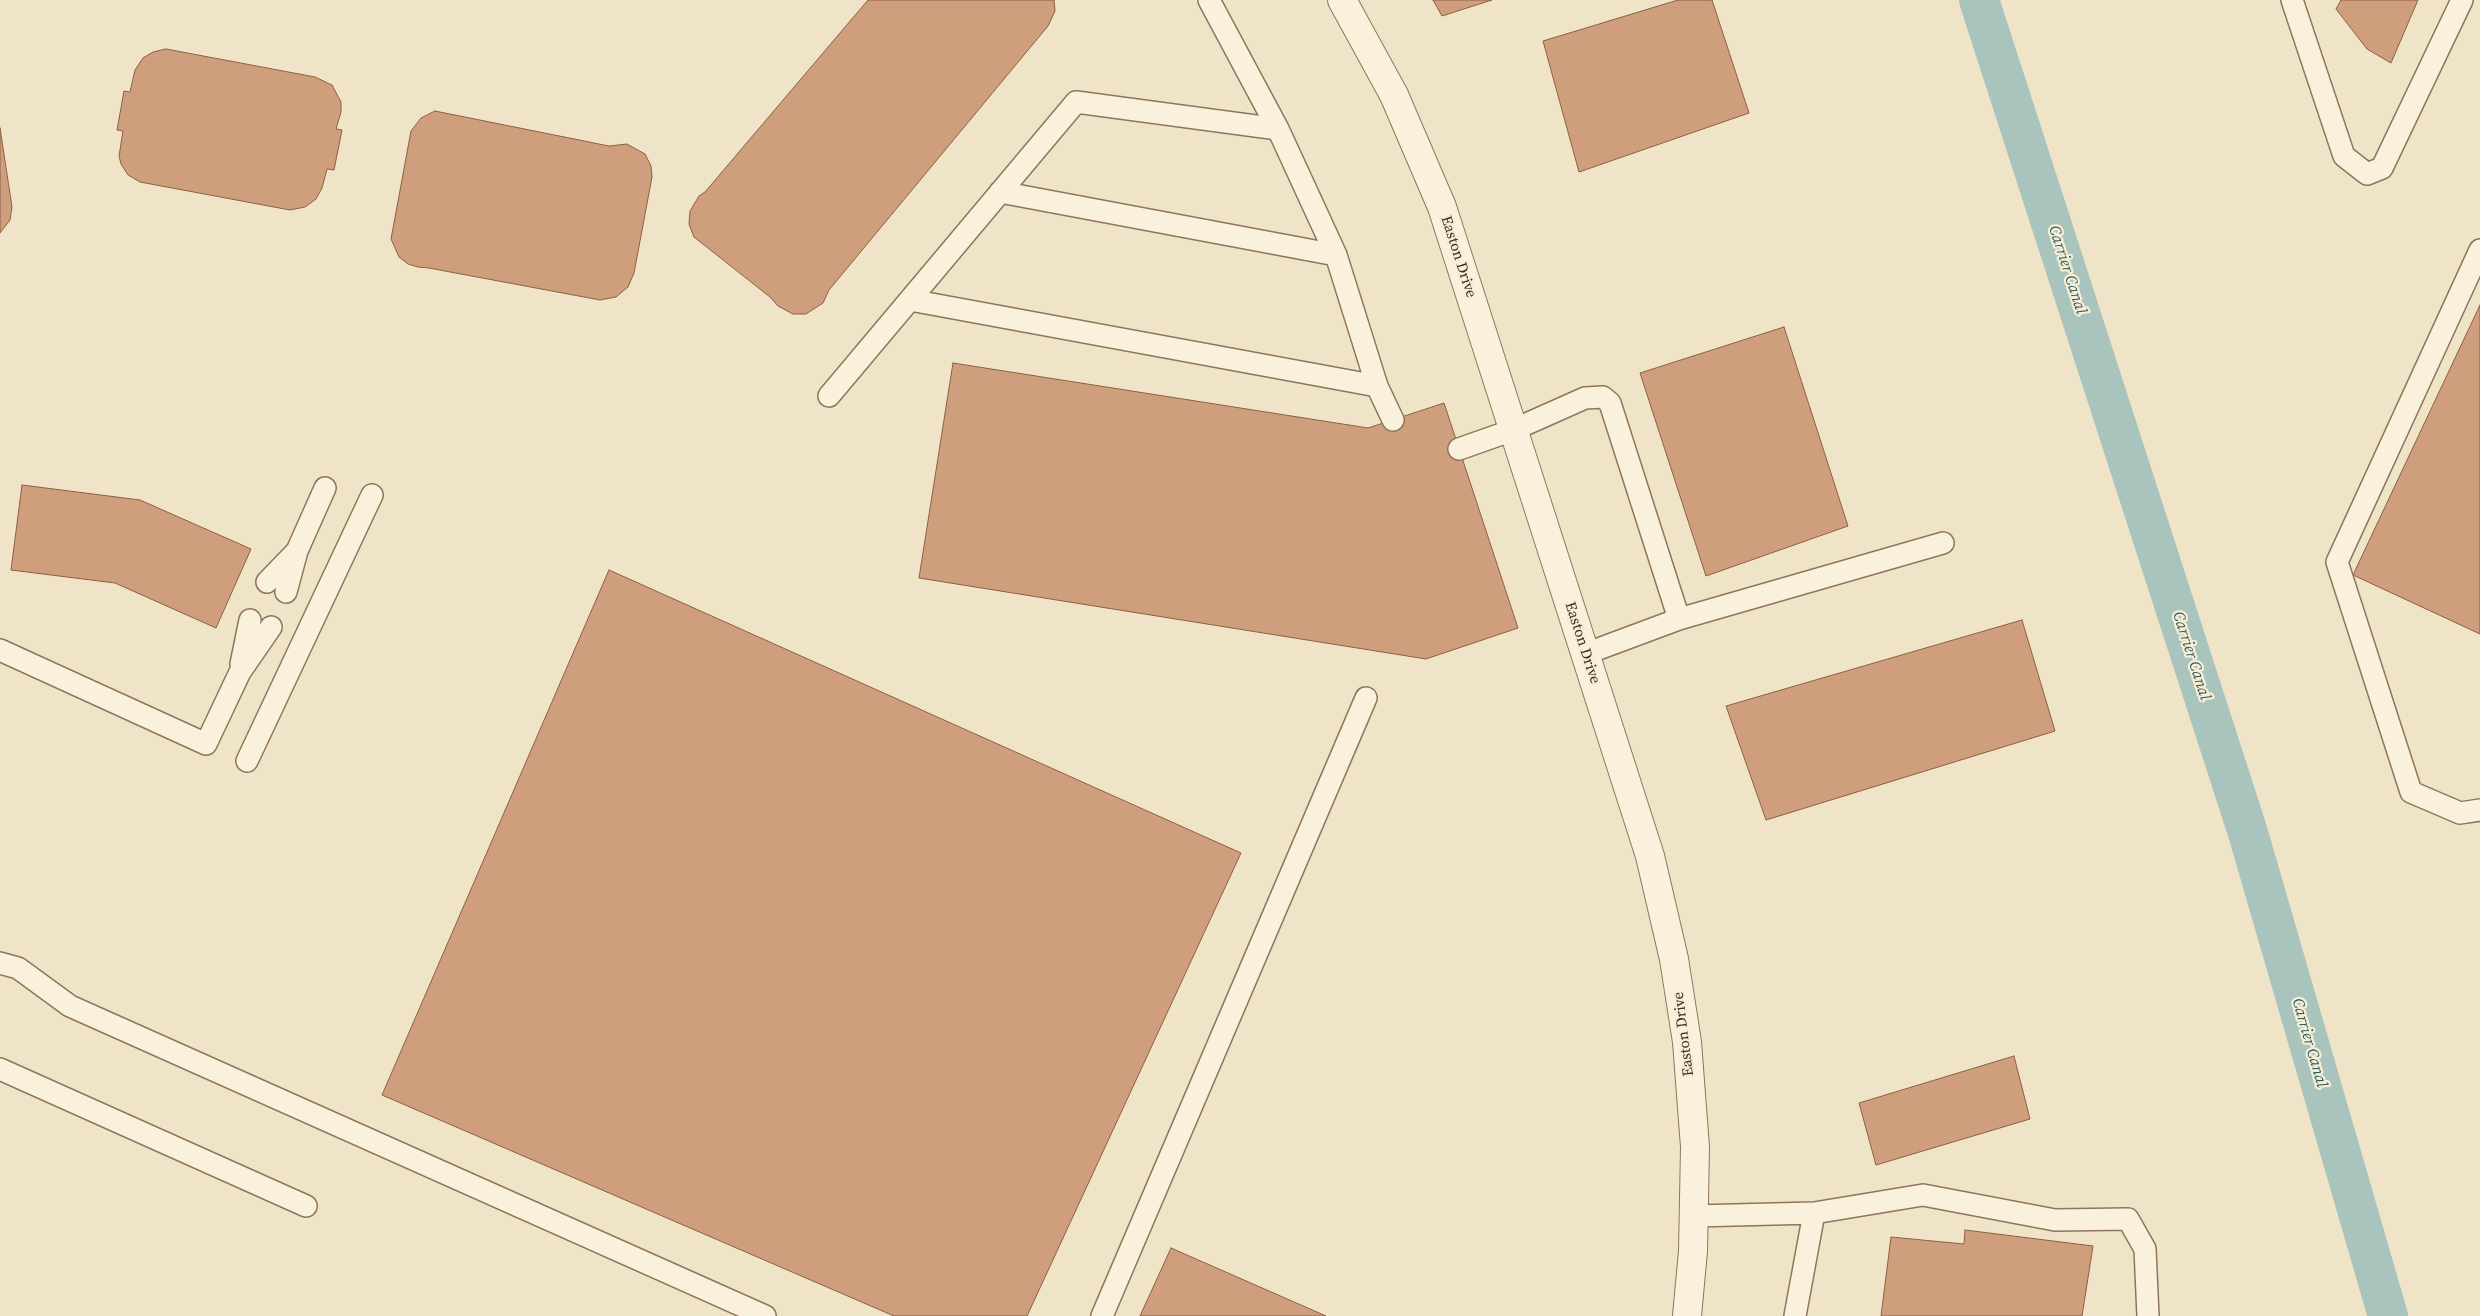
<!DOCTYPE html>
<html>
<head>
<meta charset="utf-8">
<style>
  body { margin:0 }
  canvas { display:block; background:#f0e4c8 }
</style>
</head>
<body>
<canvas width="2480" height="1316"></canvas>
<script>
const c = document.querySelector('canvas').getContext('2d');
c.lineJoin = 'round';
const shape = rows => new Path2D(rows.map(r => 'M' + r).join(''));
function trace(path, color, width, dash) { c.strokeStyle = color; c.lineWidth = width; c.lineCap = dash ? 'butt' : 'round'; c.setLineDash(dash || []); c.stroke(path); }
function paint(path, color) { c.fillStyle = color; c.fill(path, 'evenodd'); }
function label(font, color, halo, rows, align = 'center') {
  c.font = font + ' "Source Serif 4",serif'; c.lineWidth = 4.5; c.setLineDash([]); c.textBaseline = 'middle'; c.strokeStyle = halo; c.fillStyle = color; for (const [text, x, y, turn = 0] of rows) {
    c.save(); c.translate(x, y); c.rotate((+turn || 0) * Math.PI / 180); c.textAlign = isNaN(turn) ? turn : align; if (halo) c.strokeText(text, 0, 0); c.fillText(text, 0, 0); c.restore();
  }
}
const canal = shape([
  [1979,0,2248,833,2388,1316]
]);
const building = shape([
  [868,0,1054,0,1055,11,1048,26,829,290,823,303,806,314,793,314,778,306,770,297,694,237,689,224,690,211,699,196,705,192,868,0],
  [1433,0,1492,0,1442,16,1433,0],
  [1678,0,1712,0,1749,113,1579,172,1543,41,1678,0],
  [2341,0,2418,0,2391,63,2367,49,2336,9,2341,0],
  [166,49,315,77,332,85,341,102,341,112,336,129,342,130,334,170,327,169,322,188,316,199,305,207,290,210,140,182,128,175,121,164,119,156,123,131,117,130,124,91,130,92,135,70,143,58,153,52,166,49],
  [435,111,609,146,627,144,645,154,651,166,652,177,634,273,628,287,616,297,600,300,429,268,418,267,408,264,399,257,391,239,411,131,421,118,435,111],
  [0,128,12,207,10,220,0,233,0,128],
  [2480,305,2480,634,2353,575,2480,305],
  [1784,327,1848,526,1706,576,1640,373,1784,327],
  [953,363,1368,428,1444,403,1518,628,1426,659,919,578,953,363],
  [22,485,140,500,251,549,216,628,115,583,11,570,22,485],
  [609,570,1241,853,1027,1316,894,1316,382,1095,609,570],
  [2022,620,2055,731,1766,820,1726,706,2022,620],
  [2014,1056,2030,1119,1876,1165,1859,1103,2014,1056],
  [1965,1230,2093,1246,2082,1316,1881,1316,1891,1237,1964,1244,1965,1230],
  [1171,1248,1326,1316,1140,1316,1171,1248]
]);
const lane = shape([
  [2292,0,2344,156,2367,174,2382,168,2462,0],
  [1000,192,1336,255],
  [2480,250,2337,562,2411,792,2460,813,2480,810],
  [910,300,1377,386,1336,255,1278,129],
  [1377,386,1393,420],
  [829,396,1076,102,1278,129,1209,0],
  [1459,449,1513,430,1585,398,1603,397,1610,403,1679,619],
  [267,582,295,553],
  [286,592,297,551,325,488],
  [0,650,206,744,240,672,271,627],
  [1585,654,1679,619,1943,543],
  [241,664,250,620],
  [247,761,372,495],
  [0,963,18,968,70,1006,765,1316],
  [0,1069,306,1206],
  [1814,1213,1923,1195,2055,1220,2128,1219,2145,1249,2148,1316],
  [1694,1216,1814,1213,1795,1316],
  [1102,1316,1366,698]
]);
const street = shape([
  [1342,0,1394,95,1442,207,1650,856,1674,959,1687,1042,1695,1147,1693,1251,1687,1316]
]);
const streetNames = [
  ["Easton Drive",1458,257,72],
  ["Easton Drive",1582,643,72],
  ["Easton Drive",1684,1034,-97]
];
const waterNames = [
  ["Carrier Canal",2067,270,72],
  ["Carrier Canal",2191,656,72],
  ["Carrier Canal",2309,1043,74]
];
trace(canal, '#a9c4bc', 40);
paint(building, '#cf9f7d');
trace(building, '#8d5f41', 1);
trace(lane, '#8d765c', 24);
trace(street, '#8d765c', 30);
trace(lane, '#faf1dc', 21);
trace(street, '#faf1dc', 28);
label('15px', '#3d2e20', '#f7eed8', streetNames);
label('italic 16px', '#2f5d5a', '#f7eed8', waterNames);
</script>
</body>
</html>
